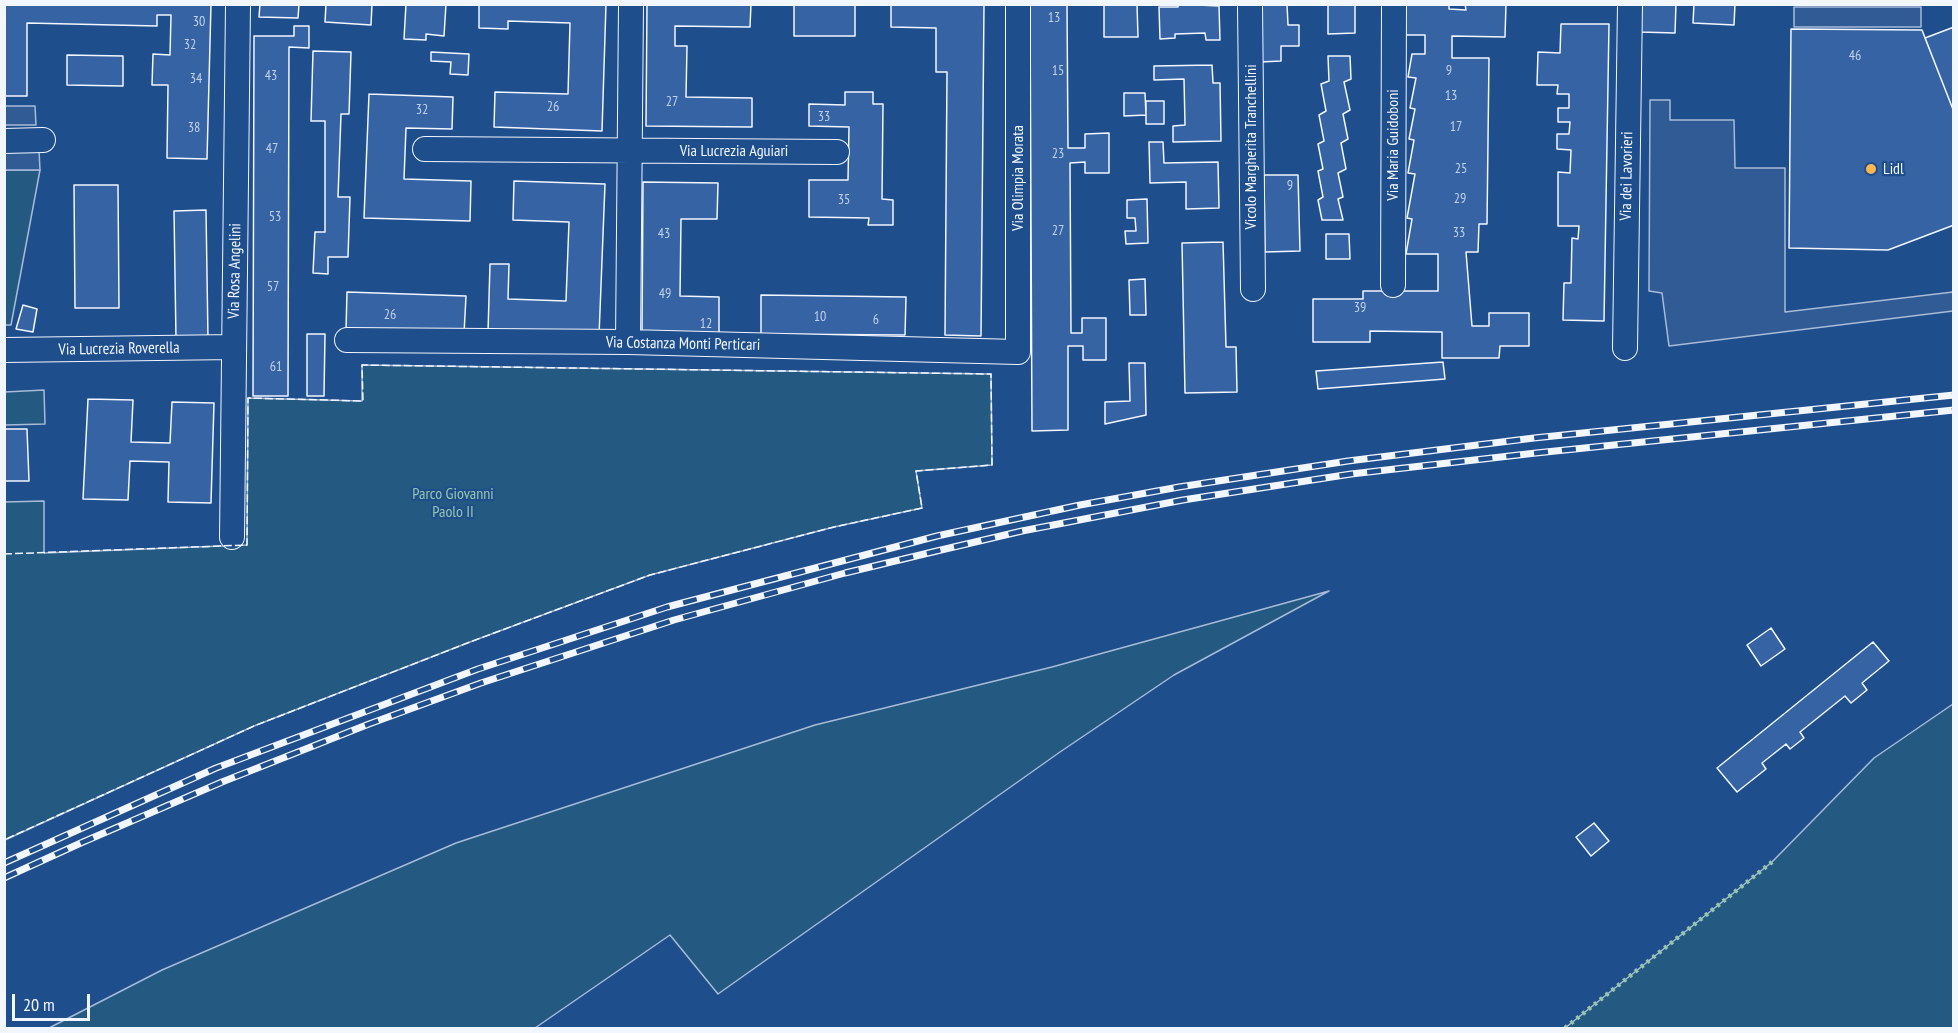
<!DOCTYPE html>
<html>
<head>
<meta charset="utf-8">
<style>
  body { margin:0 }
  #map { position:relative; width:1958px; height:1033px; overflow:hidden; background:#1f4e8c; font-family:"PT Sans Narrow",sans-serif }
  canvas { display:block }
  .frame { position:absolute; inset:0; border:6px solid #f2f6ff; pointer-events:none }
  .scale { position:absolute; left:12px; top:994px; width:78px; height:27px; box-sizing:border-box; border:3px solid #f2f6ff; border-top:0; padding-left:8px; font-size:18px; line-height:21px; white-space:nowrap; color:#f2f6ff; -webkit-text-stroke:4px #1f4e8c; paint-order:stroke }
</style>
</head>
<body>
<div id="map">
<canvas width="1958" height="1033"></canvas>
<div class="frame"></div>
<div class="scale">20 m</div>
</div>
<script>
const c = document.querySelector('canvas').getContext('2d');
c.lineJoin = 'round';
function paint(path, color) { c.fillStyle = color; c.fill(path, 'evenodd'); }
const shape = rows => new Path2D(rows.map(r => 'M' + r).join(''));
function trace(path, color, width, dash) { c.strokeStyle = color; c.lineWidth = width; c.lineCap = dash ? 'butt' : 'round'; c.setLineDash(dash || []); c.stroke(path); }
function label(font, color, halo, rows, align = 'center') {
  c.font = font + ' "PT Sans Narrow",sans-serif'; c.lineWidth = 4.5; c.setLineDash([]); c.textBaseline = 'middle'; c.strokeStyle = halo; c.fillStyle = color; for (const [text, x, y, turn = 0] of rows) {
    c.save(); c.translate(x, y); c.rotate((+turn || 0) * Math.PI / 180); c.textAlign = isNaN(turn) ? turn : align; if (halo) c.strokeText(text, 0, 0); c.fillText(text, 0, 0); c.restore();
  }
}
const green = shape([
  [4,170,40,170,11,325,5,325,4,170],
  [362,365,991,374,992,465,916,471,922,508,834,527,650,575,470,642,254,726,5,840,4,502,44,501,44,553,247,545,248,398,362,401,362,365],
  [44,390,45,424,5,425,5,392,44,390],
  [1329,591,1174,675,1060,752,718,994,670,935,535,1028,49,1028,162,970,456,843,815,725,1052,667,1329,591],
  [1953,704,1953,1028,1565,1028,1772,862,1874,758,1953,704]
]);
const parking = shape([
  [1794,7,1921,7,1921,27,1794,27,1794,7],
  [1650,100,1670,100,1670,120,1734,120,1735,168,1785,168,1785,312,1953,292,1953,311,1669,346,1662,293,1649,291,1650,100],
  [5,106,35,106,36,125,5,125,5,106],
  [39,150,40,170,5,170,4,152,39,150]
]);
const building = shape([
  [4,4,211,4,207,159,167,158,168,85,152,85,153,54,170,55,171,15,157,15,157,26,27,23,27,96,4,96,4,4],
  [260,4,299,4,298,18,259,17,260,4],
  [326,4,372,4,371,25,325,22,326,4],
  [406,4,446,4,444,36,426,34,426,40,404,39,406,4],
  [479,4,606,4,602,131,494,127,495,92,568,94,570,23,508,21,508,29,479,28,479,4],
  [647,4,751,4,750,27,675,26,675,46,687,46,686,97,752,98,752,127,646,126,647,4],
  [794,4,855,4,855,36,794,36,794,4],
  [891,4,984,4,981,336,945,335,947,72,936,72,936,28,891,27,891,4],
  [1030,4,1067,4,1068,148,1085,148,1085,134,1109,133,1109,173,1085,173,1085,162,1070,163,1071,333,1082,333,1082,318,1106,318,1106,360,1083,360,1083,346,1068,346,1068,430,1032,431,1030,4],
  [1104,4,1137,4,1138,37,1104,37,1104,4],
  [1178,4,1219,6,1220,40,1206,40,1205,33,1175,34,1175,38,1160,39,1159,7,1178,7,1178,4],
  [1259,4,1287,4,1288,25,1299,25,1299,46,1281,46,1281,61,1260,62,1259,4],
  [1328,4,1355,4,1355,33,1328,34,1328,4],
  [1405,4,1449,4,1449,9,1466,10,1465,4,1506,4,1505,37,1452,36,1452,58,1489,58,1487,224,1479,224,1478,252,1466,252,1472,326,1489,326,1489,313,1529,313,1529,346,1500,346,1499,358,1442,358,1442,332,1370,331,1370,342,1313,342,1313,299,1363,299,1363,291,1438,291,1438,254,1406,254,1412,219,1407,218,1415,174,1408,173,1414,140,1409,139,1415,109,1410,108,1416,78,1408,77,1412,54,1425,54,1425,35,1404,35,1405,4],
  [1642,4,1676,4,1675,33,1640,32,1642,4],
  [1694,4,1735,4,1734,25,1693,23,1694,4],
  [1561,24,1609,24,1604,321,1563,320,1564,283,1571,283,1572,238,1578,239,1579,226,1558,226,1558,172,1570,173,1571,150,1557,149,1557,134,1569,134,1570,122,1558,122,1558,108,1569,108,1569,94,1557,94,1558,85,1537,85,1538,52,1560,53,1561,24],
  [294,26,309,26,309,48,289,47,288,396,253,396,254,36,294,36,294,26],
  [1954,27,1954,112,1925,38,1954,27],
  [1791,29,1922,30,1954,112,1954,225,1888,250,1789,248,1791,29],
  [313,51,351,52,349,114,341,114,338,197,350,197,348,257,328,257,328,274,313,273,315,232,325,232,325,121,311,121,313,51],
  [431,52,469,54,468,75,450,74,451,62,431,61,431,52],
  [67,55,123,56,123,86,67,85,67,55],
  [1328,56,1350,56,1351,79,1344,82,1350,110,1343,114,1348,139,1341,143,1346,169,1338,173,1343,197,1338,199,1343,220,1322,220,1318,200,1323,197,1318,171,1323,169,1318,144,1324,141,1319,115,1326,111,1321,84,1329,81,1328,56],
  [1212,65,1213,83,1220,83,1221,141,1173,142,1173,126,1185,125,1184,79,1154,80,1154,66,1212,65],
  [845,92,873,92,873,104,883,104,882,199,893,200,893,225,868,225,869,218,809,217,809,180,848,180,849,127,809,126,809,104,845,105,845,92],
  [1124,93,1145,93,1146,115,1124,116,1124,93],
  [369,94,453,97,452,129,406,128,404,179,471,181,470,221,364,218,369,94],
  [1146,101,1164,101,1164,124,1146,124,1146,101],
  [1149,142,1163,142,1164,163,1218,162,1219,208,1186,209,1186,182,1150,183,1149,142],
  [1264,175,1298,175,1300,251,1265,252,1264,175],
  [514,181,605,184,599,336,488,332,490,264,509,264,508,299,566,301,569,222,513,220,514,181],
  [643,182,718,183,717,219,681,219,680,296,719,297,719,336,642,335,643,182],
  [74,185,118,185,119,308,75,308,74,185],
  [1147,199,1148,243,1126,244,1125,231,1136,231,1135,218,1127,218,1127,200,1147,199],
  [206,210,208,339,176,340,174,211,206,210],
  [1326,234,1349,234,1350,259,1326,259,1326,234],
  [1223,242,1226,347,1236,347,1237,392,1185,393,1182,243,1223,242],
  [1145,279,1146,315,1130,315,1129,280,1145,279],
  [347,292,466,296,464,334,346,330,347,292],
  [761,295,906,297,905,335,761,334,761,295],
  [23,305,37,309,33,332,16,329,23,305],
  [307,334,325,334,324,396,307,396,307,334],
  [1443,362,1445,379,1318,389,1316,371,1443,362],
  [1129,363,1145,363,1146,415,1105,424,1105,402,1130,401,1129,363],
  [88,399,133,400,131,442,170,443,172,402,214,403,211,503,168,502,169,462,130,461,128,500,83,499,88,399],
  [4,429,27,429,29,481,4,481,4,429],
  [1771,628,1785,649,1761,666,1747,645,1771,628],
  [1873,642,1889,661,1862,683,1867,690,1851,703,1845,696,1800,732,1804,738,1790,749,1786,744,1762,763,1766,769,1737,792,1717,768,1873,642],
  [1594,823,1609,841,1591,856,1576,837,1594,823]
]);
const minor = shape([
  [1250,4,1253,289],
  [4,141,43,140],
  [425,149,837,152],
  [1393,285,1394,4],
  [347,340,628,342,1018,352,1018,4],
  [628,342,631,4],
  [1625,348,1630,4],
  [4,350,234,347],
  [232,537,238,4]
]);
const rail = shape([
  [4,863,216,768,478,669,667,607,937,536,1080,505,1179,487,1348,461,1534,438,1954,395],
  [4,878,83,842,222,782,369,724,481,683,674,620,845,573,941,550,1022,531,1183,500,1351,474,1536,453,1954,410]
]);
const hedge = shape([
  [1565,1028,1772,862]
]);
const fence = shape([
  [4,554,247,545,248,398,363,401,362,365,991,374,992,465,916,471,922,508,834,527,650,575,470,642,254,726,4,840]
]);
const markers = [
  [1871,169,6,"#ffb74d"]
];
const numberNames = [
  ["13",1054,18],
  ["30",199,22],
  ["32",190,45],
  ["46",1855,56],
  ["15",1058,71],
  ["9",1449,71],
  ["43",271,76],
  ["34",196,79],
  ["13",1451,96],
  ["27",672,102],
  ["26",553,107],
  ["32",422,110],
  ["33",824,117],
  ["17",1456,127],
  ["38",194,128],
  ["47",272,149],
  ["23",1058,154],
  ["25",1461,169],
  ["9",1290,186],
  ["29",1460,199],
  ["35",844,200],
  ["53",275,217],
  ["27",1058,231],
  ["33",1459,233],
  ["43",664,234],
  ["57",273,287],
  ["49",665,294],
  ["39",1360,308],
  ["26",390,315],
  ["10",820,317],
  ["6",876,320],
  ["12",706,324],
  ["61",276,367]
];
const streetNames = [
  ["Via Maria Guidoboni",1393,145,-90],
  ["Vicolo Margherita Tranchellini",1251,147,-90],
  ["Via Lucrezia Aguiari",734,151],
  ["Via dei Lavorieri",1627,176,-89],
  ["Via Olimpia Morata",1018,178,-90],
  ["Via Rosa Angelini",235,271,-89],
  ["Via Costanza Monti Perticari",683,344,1],
  ["Via Lucrezia Roverella",119,349,-1]
];
const poiNames = [
  ["Lidl",1883,169]
];
const parkNames = [
  ["Parco Giovanni",453,494],
  ["Paolo II",453,512]
];
paint(green, '#245a82');
trace(green, '#a8bbd7', 1.5);
paint(parking, '#305b95');
trace(parking, '#a8bbd7', 1.5);
paint(building, '#3563a3');
trace(building, '#f2f6ff', 1.5);
trace(minor, '#f2f6ff', 26);
trace(minor, '#1f4e8c', 24);
trace(rail, '#f2f6ff', 7);
trace(rail, '#1f4e8c', 4.5, [14]);
trace(hedge, '#97c8a6', 4.5, [3, 4.5]);
trace(fence, '#f2f6ff', 1.5, [8, 3]);
for (const [x, y, r, color] of markers) { const dot = new Path2D(); dot.arc(x, y, r, 0, 2 * Math.PI); c.fillStyle = color; c.fill(dot); trace(dot, '#1f4e8c', 2); }
label('14px', '#c3d1e8', null, numberNames);
label('16px', '#f2f6ff', '#1f4e8c', streetNames);
label('16px', '#f2f6ff', '#1f4e8c', poiNames, 'left');
label('16px', '#97c8a6', '#1f4e8c', parkNames);
</script>
</body>
</html>
